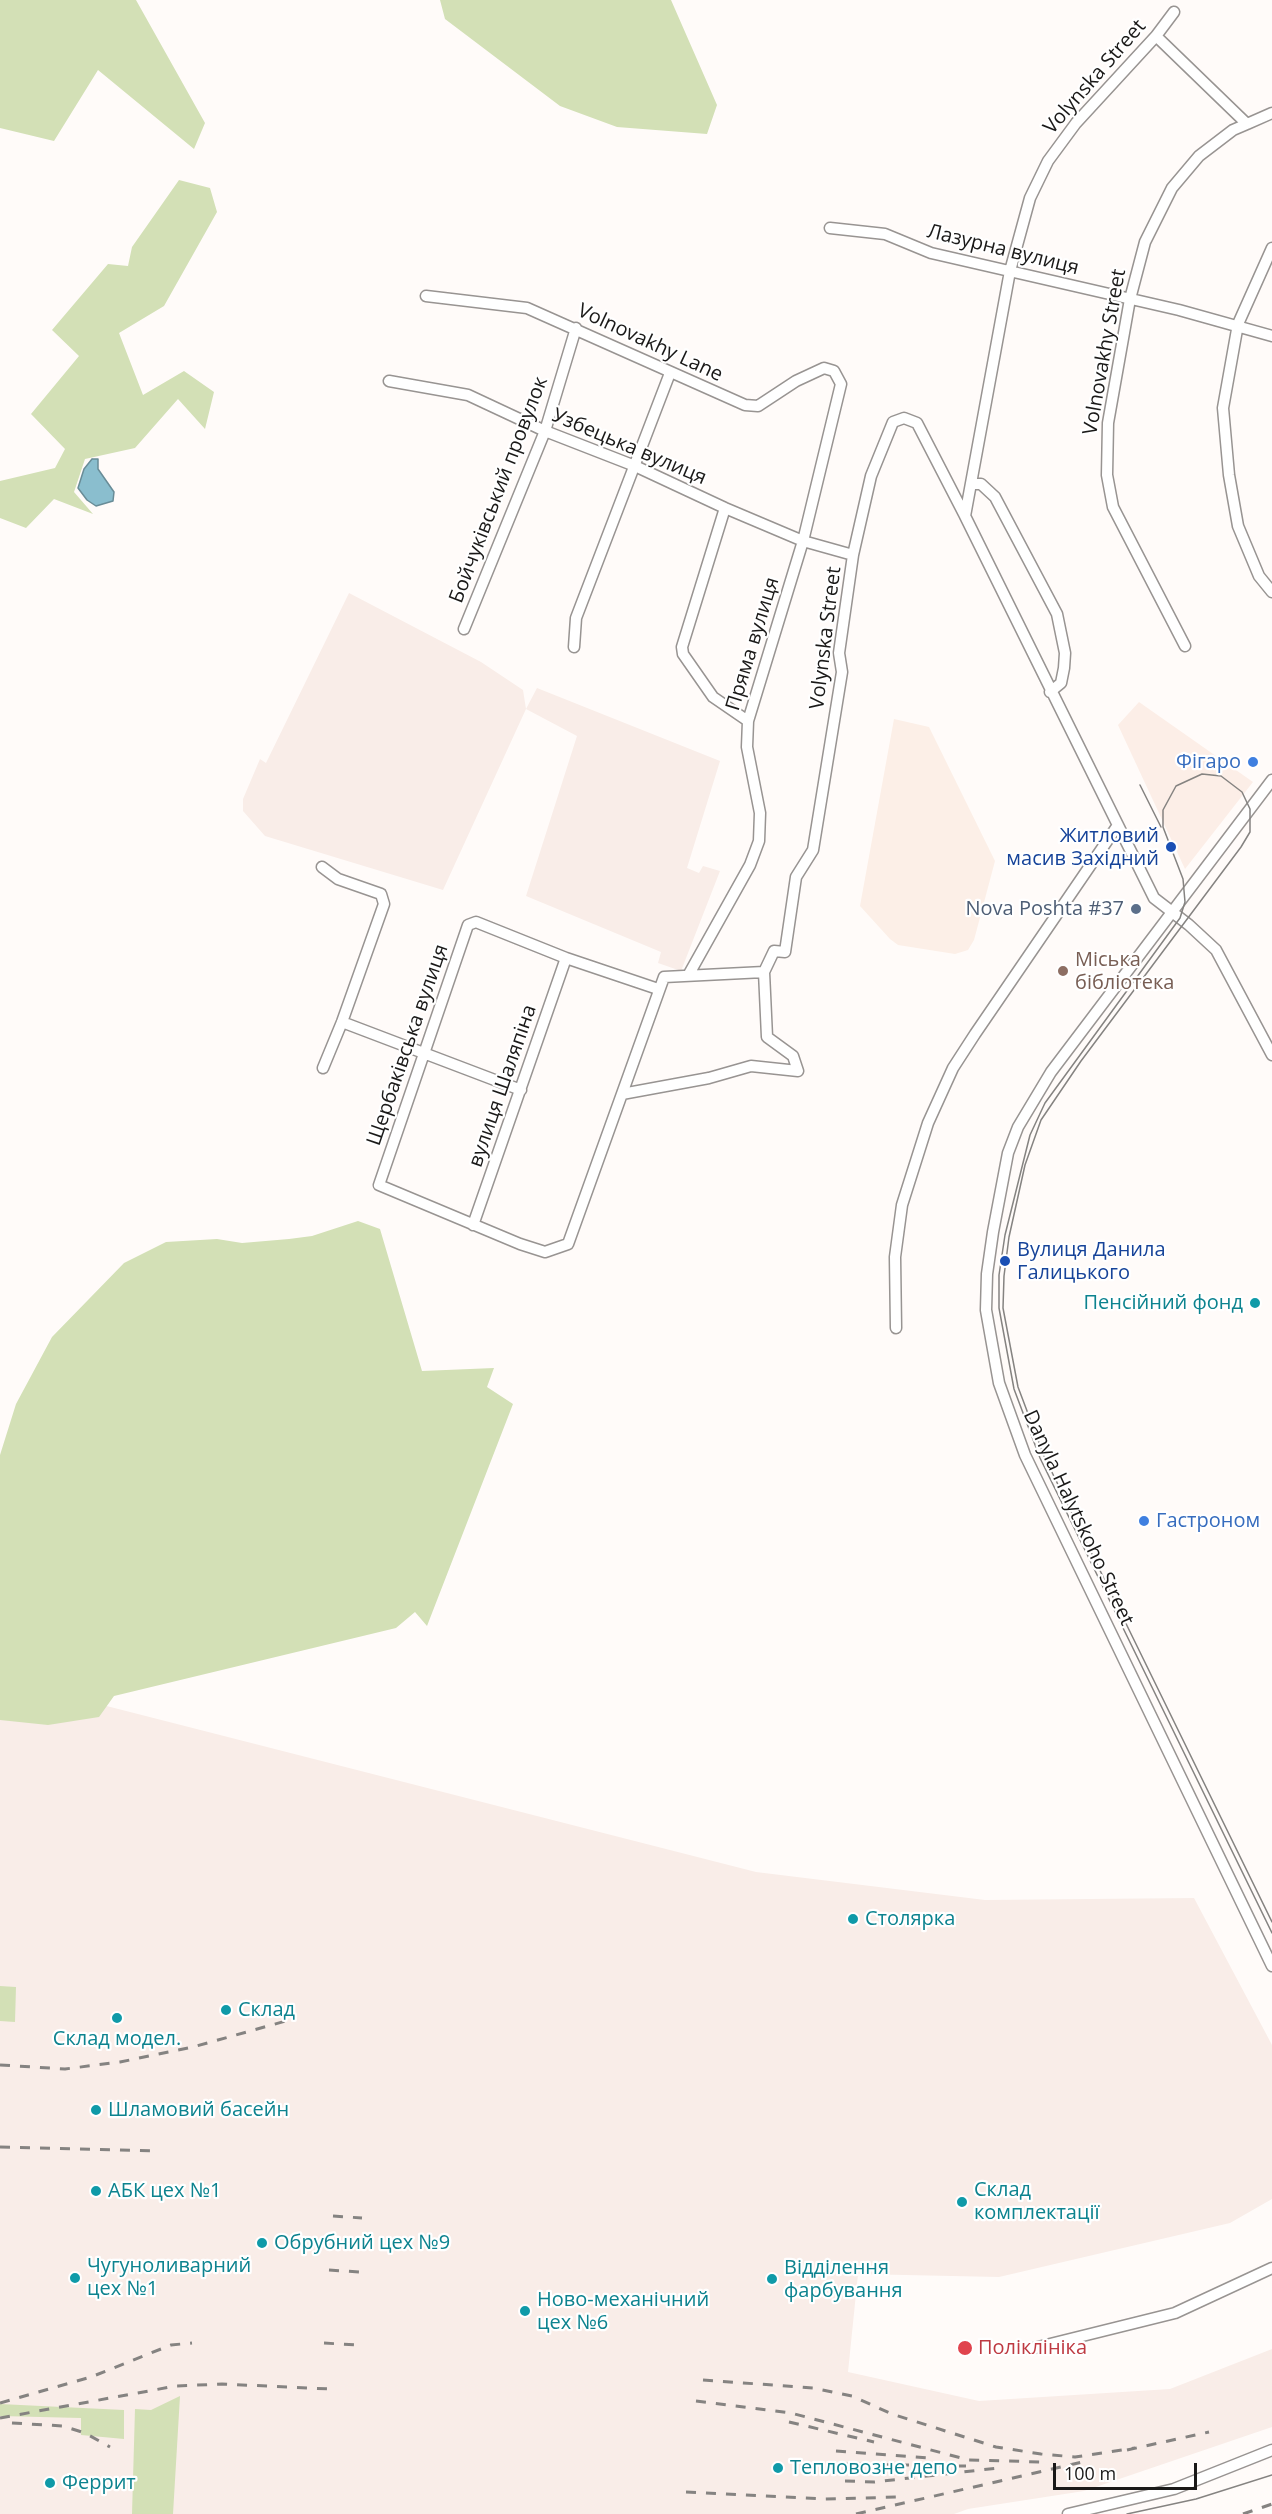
<!DOCTYPE html>
<html>
<head>
<meta charset="utf-8">
<style>
  body { margin:0 }
  #map { position:relative; width:1272px; height:2514px; overflow:hidden; background:#fffbf9; font-family:"Open Sans",sans-serif }
  canvas { display:block }
  .scale { position:absolute; left:1053px; top:2463px; width:144px; height:27px; box-sizing:border-box; border:3px solid #1a1918; border-top:0; padding-left:8px; font-size:18px; line-height:21px; white-space:nowrap; color:#1a1918; -webkit-text-stroke:4px #fff; paint-order:stroke }
</style>
</head>
<body>
<div id="map">
<canvas width="1272" height="2514"></canvas>
<div class="scale">100 m</div>
</div>
<script>
const c = document.querySelector('canvas').getContext('2d');
c.lineJoin = 'round';
function paint(path, color) { c.fillStyle = color; c.fill(path, 'evenodd'); }
const shape = rows => new Path2D(rows.map(r => 'M' + r).join(''));
function trace(path, color, width, dash) { c.strokeStyle = color; c.lineWidth = width; c.lineCap = dash ? 'butt' : 'round'; c.setLineDash(dash || []); c.stroke(path); }
function label(font, color, halo, rows, align = 'center') {
  c.font = font + ' "Open Sans",sans-serif'; c.lineWidth = 4.5; c.setLineDash([]); c.textBaseline = 'middle'; c.strokeStyle = halo; c.fillStyle = color; for (const [text, x, y, turn = 0] of rows) {
    c.save(); c.translate(x, y); c.rotate((+turn || 0) * Math.PI / 180); c.textAlign = isNaN(turn) ? turn : align; if (halo) c.strokeText(text, 0, 0); c.fillText(text, 0, 0); c.restore();
  }
}
const commercial = shape([
  [1139,702,1253,782,1185,869,1118,725]
]);
const built = shape([
  [349,593,481,662,523,690,526,709,537,688,720,761,687,868,699,873,703,866,720,871,681,971,658,963,661,952,526,896,577,736,526,709,443,890,265,836,243,811,243,799,260,759,266,763],
  [0,1630,87,1701,756,1872,985,1900,1194,1898,1272,2045,1272,2199,1230,2223,999,2277,858,2274,848,2372,979,2401,1170,2389,1272,2349,1272,2427,1084,2491,968,2509,954,2514,0,2514]
]);
const education = shape([
  [894,719,929,727,995,861,974,940,968,950,955,954,898,945,890,939,860,906]
]);
const green = shape([
  [0,0,136,0,205,123,194,149,98,70,54,141,0,128],
  [440,0,671,0,717,105,707,134,617,127,560,106,445,19],
  [179,180,210,188,217,212,164,306,119,333,143,395,184,371,214,392,205,429,178,399,135,448,85,459,74,492,93,514,54,499,26,528,0,518,0,481,55,468,65,449,31,414,79,356,52,330,108,264,128,266,132,247],
  [358,1221,380,1229,422,1371,494,1368,487,1387,513,1404,427,1626,415,1612,396,1628,114,1696,99,1717,48,1725,0,1720,0,1455,16,1404,52,1337,124,1263,166,1242,217,1239,242,1243,289,1239,312,1236],
  [0,1986,16,1987,15,2022,0,2021],
  [180,2396,173,2514,132,2514,135,2409,151,2410],
  [0,2404,124,2410,124,2439,81,2435,81,2418,0,2416]
]);
const water = shape([
  [92,459,98,459,98,469,114,492,113,501,96,506,87,500,78,488,84,469,92,459]
]);
const minor = shape([
  [1174,12,1156,36,1076,123,1048,161,1030,198,1010,271,965,516,1154,898,1189,925,1216,950,1272,1055],
  [1156,36,1247,124,1272,113],
  [830,228,885,234,931,253,1179,310,1272,336],
  [1272,248,1238,324,1223,408,1229,475,1238,526,1259,576,1272,592],
  [426,296,527,308,745,405,758,406,796,381,824,368,834,371,841,384,803,541,748,721,747,747,760,813,759,841,750,865,689,974],
  [389,381,468,395,545,431,635,466,725,508,803,541,853,555],
  [971,484,981,484,995,497,1057,614,1065,653,1064,668,1061,683,1050,692],
  [725,508,682,647,683,654,713,697,748,721],
  [464,629,545,431,576,328],
  [1185,646,1113,507,1107,475,1108,423,1130,299,1145,242,1172,188,1199,156,1233,130,1247,124],
  [574,647,576,618,670,373],
  [1272,780,1051,1072,1018,1127,1008,1153,993,1232,987,1274,986,1310,999,1383,1025,1455,1272,1966],
  [322,867,338,879,381,894,384,904,342,1022,323,1068],
  [764,972,774,951,785,952,796,877,813,850,842,672,839,653,853,555,871,476,893,422,904,418,917,423,965,516],
  [342,1022,521,1090],
  [622,1094,709,1078,751,1066,798,1071,793,1056,767,1037,764,972,664,977,568,1244,545,1252,520,1244,379,1185,468,925,476,922,566,958,658,989],
  [473,1225,566,958],
  [896,1328,895,1257,902,1205,928,1123,953,1068,975,1034,1118,825],
  [1030,2349,1175,2313,1272,2268],
  [1068,2514,1174,2489,1272,2450]
]);
const tram = shape([
  [1140,785,1161,827],
  [1272,1922,1044,1456,1018,1387,1003,1308,1004,1276,1009,1237,1025,1165,1041,1120,1081,1061,1241,847,1250,832,1250,809,1242,792,1221,776,1202,774,1176,786,1163,810,1163,827,1183,879,1185,902,1180,918,1045,1103,1030,1135,1005,1235,999,1275,999,1308,1014,1389,1040,1458,1272,1933],
  [1127,2514,1196,2499,1272,2475]
]);
const rail = shape([
  [0,2065,65,2069,120,2062,193,2047,293,2019],
  [0,2147,157,2151],
  [333,2216,362,2218],
  [329,2270,359,2272],
  [324,2343,356,2345],
  [703,2380,813,2388,852,2396,892,2414,996,2447,1041,2454,1075,2457,1135,2448],
  [696,2401,791,2413,969,2460,1042,2462],
  [0,2403,91,2377,171,2345,192,2343],
  [0,2418,176,2386,222,2384,330,2389],
  [789,2422,874,2442],
  [12,2423,63,2426,85,2433,110,2447],
  [1127,2450,1209,2432],
  [836,2451,930,2458],
  [839,2464,966,2466],
  [845,2481,874,2482,998,2468],
  [686,2492,824,2499,900,2497],
  [856,2514,1087,2461],
  [1243,2514,1272,2504]
]);
const markers = [
  [1253,762,6,"#3f7fe0"],
  [1171,847,6,"#1a4fb4"],
  [1136,909,6,"#5c6f8a"],
  [1063,971,6,"#8d6e63"],
  [1005,1261,6,"#1a4fb4"],
  [1255,1303,6,"#0f9aa8"],
  [1144,1521,6,"#3f7fe0"],
  [853,1919,6,"#0f9aa8"],
  [226,2010,6,"#0f9aa8"],
  [117,2018,6,"#0f9aa8"],
  [96,2110,6,"#0f9aa8"],
  [96,2191,6,"#0f9aa8"],
  [962,2202,6,"#0f9aa8"],
  [262,2243,6,"#0f9aa8"],
  [75,2278,6,"#0f9aa8"],
  [772,2279,6,"#0f9aa8"],
  [525,2311,6,"#0f9aa8"],
  [965,2348,8,"#e0444e"],
  [778,2468,6,"#0f9aa8"],
  [50,2483,6,"#0f9aa8"]
];
const streetNames = [
  ["Volynska Street",1095,77,-49],
  ["Лазурна вулиця",1003,250,14],
  ["Volnovakhy Lane",650,343,25],
  ["Volnovakhy Street",1105,352,-80],
  ["Узбецька вулиця",629,447,23],
  ["Бойчуківський провулок",499,490,-69],
  ["Volynska Street",826,638,-83],
  ["Пряма вулиця",753,644,-73],
  ["Щербаківська вулиця",408,1045,-71],
  ["вулиця Шаляпіна",503,1086,-71],
  ["Danyla Halytskoho Street",1078,1518,65]
];
const shopNames = [
  ["Фігаро",1241,762],
  ["Гастроном",1156,1521,"left"]
];
const transitNames = [
  ["Житловий",1159,836],
  ["масив Західний",1159,859],
  ["Вулиця Данила",1017,1250,"left"],
  ["Галицького",1017,1273,"left"]
];
const serviceNames = [
  ["Nova Poshta #37",1124,909]
];
const educationNames = [
  ["Міська",1075,960],
  ["бібліотека",1075,983]
];
const cultureNames = [
  ["Пенсійний фонд",1243,1303,"right"],
  ["Столярка",865,1919],
  ["Склад",238,2010],
  ["Склад модел.",117,2039,"center"],
  ["Шламовий басейн",108,2110],
  ["Склад",974,2190],
  ["комплектації",974,2213],
  ["АБК цех №1",108,2191],
  ["Обрубний цех №9",274,2243],
  ["Чугуноливарний",87,2266],
  ["цех №1",87,2289],
  ["Відділення",784,2268],
  ["фарбування",784,2291],
  ["Ново-механічний",537,2300],
  ["цех №6",537,2323],
  ["Тепловозне депо",790,2468],
  ["Феррит",62,2483]
];
const healthNames = [
  ["Поліклініка",978,2348]
];
paint(commercial, '#fceee7');
paint(built, '#f9ede8');
paint(education, '#fcefe7');
paint(green, '#d3e0b6');
paint(water, '#8abece');
trace(water, '#688c97', 1.5);
trace(minor, '#989492', 13);
trace(minor, '#fff', 10);
trace(tram, '#858381', 1.5);
trace(rail, '#858381', 3, [10, 10]);
for (const [x, y, r, color] of markers) { const dot = new Path2D(); dot.arc(x, y, r, 0, 2 * Math.PI); c.fillStyle = color; c.fill(dot); trace(dot, '#fff', 2); }
label('20px', '#1a1918', '#fff', streetNames);
label('20px', '#366cbe', '#fff', shopNames, 'right');
label('20px', '#164399', '#fff', transitNames, 'right');
label('20px', '#4e5e75', '#fff', serviceNames, 'right');
label('20px', '#785e54', '#fff', educationNames, 'left');
label('20px', '#0d838f', '#fff', cultureNames, 'left');
label('20px', '#be3a42', '#fff', healthNames, 'left');
</script>
</body>
</html>
